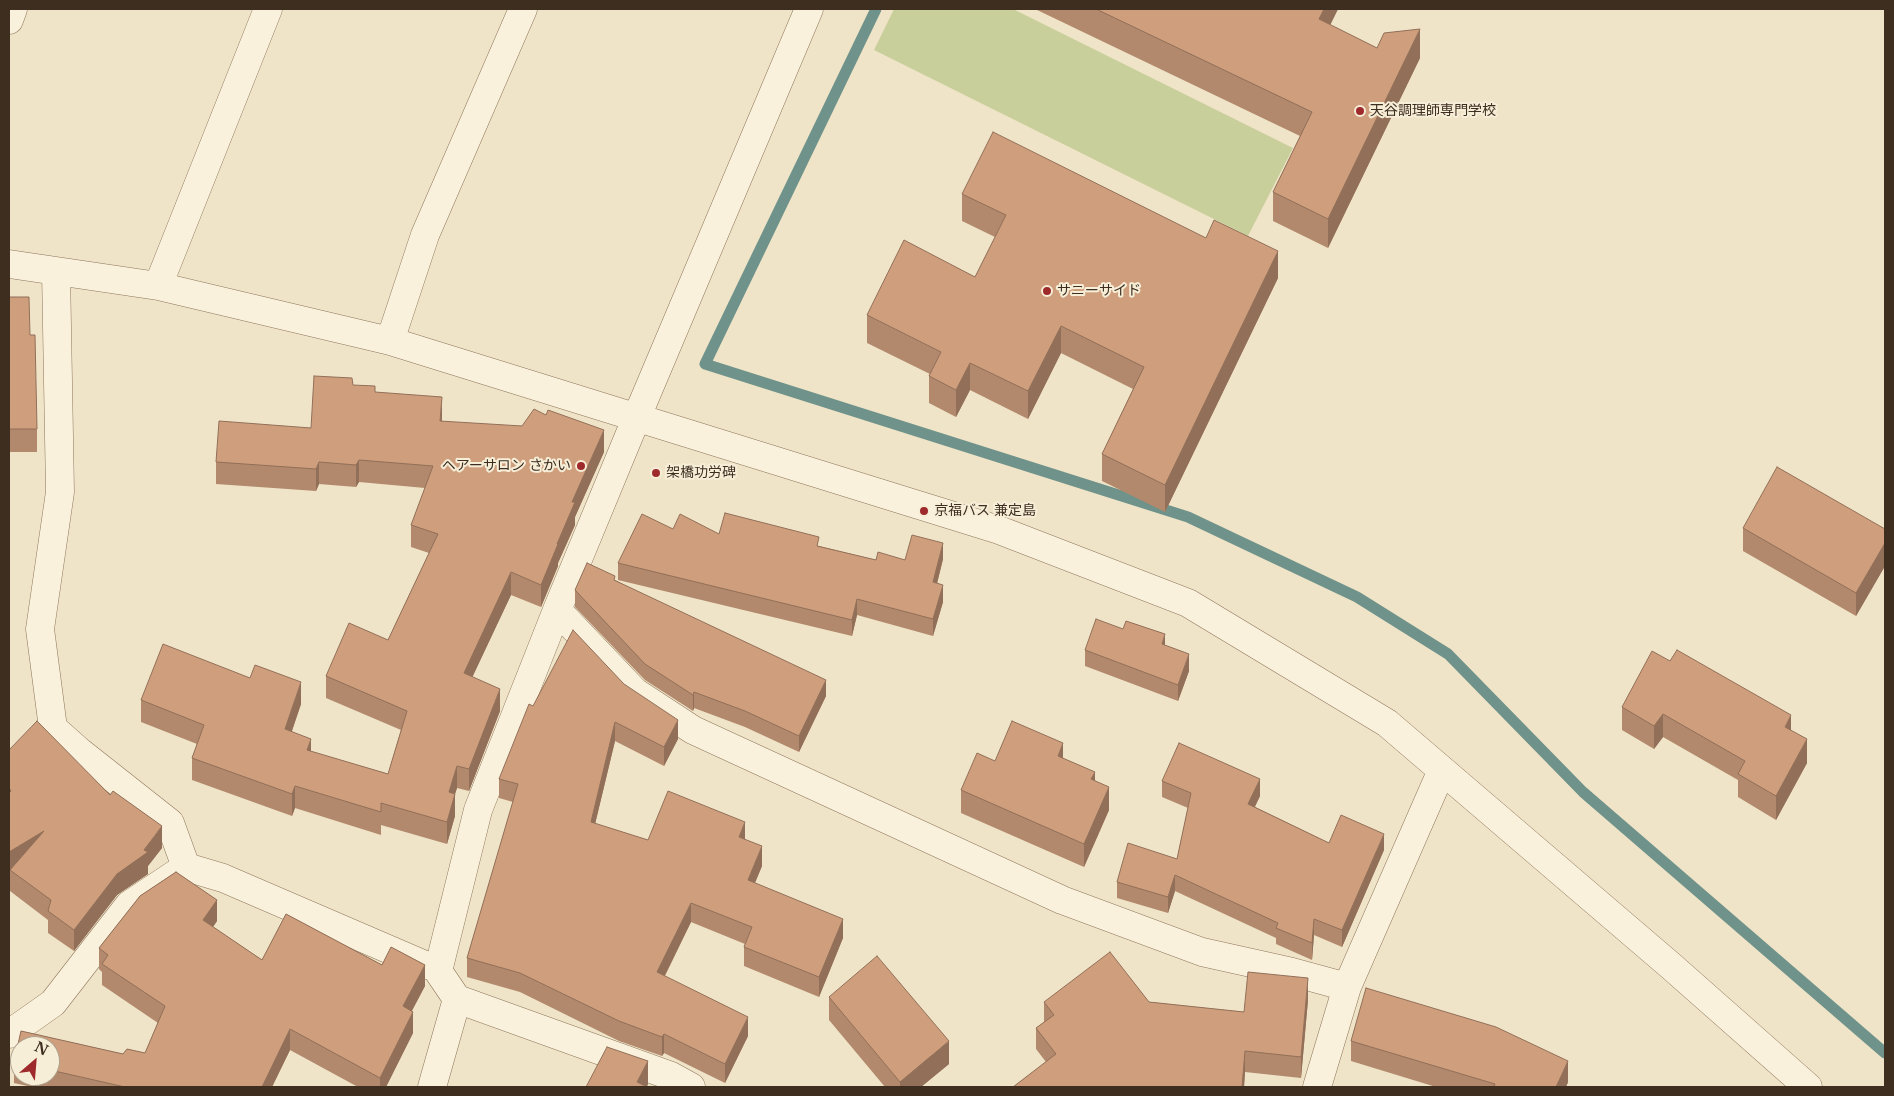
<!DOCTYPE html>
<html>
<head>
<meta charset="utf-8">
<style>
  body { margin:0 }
  #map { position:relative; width:1894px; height:1096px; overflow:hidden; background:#f0e4c8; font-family:"Libre Baskerville",serif }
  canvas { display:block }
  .frame { position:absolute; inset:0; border:10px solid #3d2e20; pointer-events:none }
  .north { position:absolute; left:10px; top:1036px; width:50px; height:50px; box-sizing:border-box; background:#f7eed8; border:1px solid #ada18e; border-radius:50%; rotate:27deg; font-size:14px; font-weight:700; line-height:20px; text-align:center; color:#3d2e20 }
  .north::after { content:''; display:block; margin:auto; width:18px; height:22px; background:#9e2a2b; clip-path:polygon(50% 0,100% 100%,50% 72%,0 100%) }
</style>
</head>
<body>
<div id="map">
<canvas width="1894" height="1096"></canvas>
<div class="frame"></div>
<div class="north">N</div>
</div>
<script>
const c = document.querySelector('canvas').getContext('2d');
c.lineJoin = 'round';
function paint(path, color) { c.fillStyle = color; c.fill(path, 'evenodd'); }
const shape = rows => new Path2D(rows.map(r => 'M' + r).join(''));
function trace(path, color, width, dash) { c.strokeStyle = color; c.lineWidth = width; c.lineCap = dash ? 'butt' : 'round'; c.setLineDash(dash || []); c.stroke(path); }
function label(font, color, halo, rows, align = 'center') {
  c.font = font + ' "Libre Baskerville","Noto Sans JP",serif'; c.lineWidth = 4; c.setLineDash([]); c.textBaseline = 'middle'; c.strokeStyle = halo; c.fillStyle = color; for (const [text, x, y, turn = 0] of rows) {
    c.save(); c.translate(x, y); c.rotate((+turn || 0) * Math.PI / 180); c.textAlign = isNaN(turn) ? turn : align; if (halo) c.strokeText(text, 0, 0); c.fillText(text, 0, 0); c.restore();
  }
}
const green = shape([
  [894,9,1013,9,1293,148,1248,236,874,50]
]);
const stream = shape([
  [876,9,705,364,1188,517,1357,597,1448,654,1583,792,1885,1053]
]);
const minor = shape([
  [9,20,13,9],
  [9,264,158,286,390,341,999,530,1188,603,1387,723,1671,966,1808,1087],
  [56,271,60,492,40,629,53,728,80,752,170,823,186,867],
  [158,286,268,9],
  [390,341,425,235,523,9],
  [557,610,635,692,693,730,1062,900,1202,952,1292,972,1347,987],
  [9,1034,53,1003,129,905,186,867,223,878,425,965],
  [432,1087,457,999],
  [691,1087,671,1076,457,999,438,971,478,810,557,610,636,419,809,9],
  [1317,1087,1347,987,1442,770]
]);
const wall = shape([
  [1035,9,1338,9,1330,25,1377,48,1420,58,1328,248,1273,221,1273,192,1300,136],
  [962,194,1278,278,1165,512,1102,481,1102,454,1133,389,1061,353,1028,419,970,390,956,417,929,403,929,376,930,374,867,343,867,315,975,277,995,237,962,221],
  [9,297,30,335,37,429,37,452,9,452],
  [375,392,441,421,604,452,575,517,575,525,558,563,558,566,541,607,511,595,472,677,500,711,469,791,457,788,455,794,455,816,447,844,381,825,381,835,295,808,292,816,192,780,192,758,197,744,141,722,141,700,301,704,292,731,311,752,388,774,401,730,326,698,326,676,388,640,429,553,411,547,411,525,425,488,359,482,356,487,319,484,316,491,216,484,216,462,311,428],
  [1743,528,1885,529,1885,566,1856,616,1743,551],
  [673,529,719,534,819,546,876,560,943,559,937,584,943,602,933,636,857,615,852,636,618,580,618,563],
  [615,580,826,696,799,752,745,727,694,708,693,711,645,680,575,607,575,590],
  [1165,645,1189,671,1178,701,1085,666,1085,650],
  [624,684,678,739,664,766,615,741,595,824,648,840,745,839,762,866,755,883,843,938,819,997,744,966,744,947,745,944,691,922,665,976,748,1036,725,1083,664,1053,662,1056,619,1041,520,992,467,977,467,958,513,802,499,798,499,779,533,706],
  [1622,707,1791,730,1807,763,1776,820,1738,797,1738,780,1663,737,1654,749,1622,730],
  [9,750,162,848,148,866,148,874,117,895,74,951,48,933,48,920,10,891,10,872,9,873],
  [1063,758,1095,780,1109,810,1084,867,961,813,961,790,995,761],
  [1162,781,1260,796,1255,807,1329,843,1384,850,1342,947,1314,935,1312,960,1276,944,1276,938,1175,891,1168,913,1117,898,1117,882,1177,859,1188,808,1162,797],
  [176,872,217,900,217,921,213,927,262,960,286,914,382,965,391,947,425,965,425,986,412,1011,413,1012,413,1033,386,1087,358,1087,290,1050,272,1087,32,1087,14,1083,14,1062,21,1031,123,1054,127,1049,145,1053,158,1023,102,985,102,972,99,969,99,948,140,896],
  [20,1046,50,1046,50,1076,20,1076],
  [829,997,949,1064,921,1087,885,1087,829,1020],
  [1308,1000,1301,1078,1245,1072,1244,1087,1013,1087,1046,1062,1036,1049,1036,1028,1044,1022,1044,1002,1149,1002,1244,1012],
  [1351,1041,1568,1082,1566,1087,1436,1087,1351,1061]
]);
const shadedWall = shape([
  [1324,9,1338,9,1319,48,1319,19],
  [1420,29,1420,58,1328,248,1328,219],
  [1278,251,1278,278,1165,512,1165,485],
  [1061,326,1061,353,1028,419,1028,391],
  [970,363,970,390,956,417,956,390],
  [442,397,442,420,440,443,440,421],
  [604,430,604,452,575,517,575,525,558,563,558,566,541,607,541,585,572,502],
  [359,460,359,482,356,487,356,465],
  [319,462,319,484,316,491,316,469],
  [943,543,943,559,933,599,933,582],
  [1885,543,1885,566,1856,616,1856,593],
  [511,572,511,595,464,695,464,673],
  [943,585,943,602,933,636,933,619],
  [857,599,857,615,852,636,852,620],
  [1165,634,1165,650,1162,644],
  [1189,654,1189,671,1178,701,1178,685],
  [826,680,826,696,799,752,799,736],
  [301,682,301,704,285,751,285,729],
  [500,689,500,711,469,791,469,769],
  [694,692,694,708,693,711,693,695],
  [1663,714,1663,737,1654,749,1654,726],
  [1791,715,1791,738,1785,727],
  [678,720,678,739,664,766,664,747],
  [615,722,615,741,591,841,591,822],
  [311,739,311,761,307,750],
  [1807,739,1807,763,1776,820,1776,796],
  [1063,743,1063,766,1058,756],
  [457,766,457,788,455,794,455,816,447,844,447,822,449,792],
  [1095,772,1095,795,1091,779],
  [1260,779,1260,796,1248,820,1248,804],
  [295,786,295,808,292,816,292,794],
  [1109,787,1109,810,1084,867,1084,844],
  [745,822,745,841,739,837],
  [162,826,162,848,148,866,148,874,117,895,74,951,74,930,117,874,144,850],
  [44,831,10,870,10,872,9,873,9,852],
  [1384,834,1384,850,1342,947,1342,930],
  [762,846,762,866,748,899,748,880],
  [1175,875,1175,891,1168,913,1168,897],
  [217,900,217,921,203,941,203,920],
  [691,903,691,922,657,991,657,972],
  [843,919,843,938,819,997,819,977],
  [1314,919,1314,935,1312,960,1312,943],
  [425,965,425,986,403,1027,403,1006],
  [1308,978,1308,1000,1301,1078,1301,1057],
  [413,1012,413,1033,386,1087,380,1087,380,1078],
  [748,1017,748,1036,725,1083,725,1064],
  [290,1029,290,1050,272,1087,262,1087],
  [664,1034,664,1053,662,1056,662,1037],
  [949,1041,949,1064,921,1087,900,1087,900,1082],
  [1245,1051,1245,1072,1244,1087,1242,1087],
  [648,1061,648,1084,647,1087,637,1082],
  [1568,1061,1568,1082,1566,1087,1556,1087]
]);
const building = shape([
  [1096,9,1324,9,1319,19,1377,48,1384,33,1420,29,1328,219,1273,192,1312,112,1096,9],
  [993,132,1206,238,1214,220,1278,251,1165,485,1102,454,1144,367,1061,326,1028,391,970,363,956,390,929,376,941,352,867,315,904,240,975,277,1006,215,962,194,993,132],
  [9,297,29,297,30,335,35,335,37,429,9,429,9,297],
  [314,376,352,378,353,385,375,386,375,392,442,397,440,421,522,426,534,409,546,415,548,410,604,430,572,502,575,502,557,544,558,544,541,585,511,572,464,673,500,689,469,769,457,766,449,792,455,794,447,822,381,803,381,812,295,786,292,794,192,758,204,725,141,700,163,644,250,678,255,665,301,682,285,729,311,739,307,750,388,774,407,711,326,676,349,623,388,640,438,534,411,525,433,466,359,460,356,465,319,462,316,469,216,462,219,421,311,428,314,376],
  [1777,467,1885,529,1885,543,1856,593,1743,528,1777,467],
  [725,513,819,537,817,546,876,560,878,552,905,560,912,535,943,543,933,582,943,585,933,619,857,599,852,620,618,563,642,514,673,529,680,514,719,534,725,513],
  [587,563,615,576,614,580,826,680,799,736,745,711,694,692,693,695,645,664,575,590,587,563],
  [1096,619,1123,629,1126,621,1165,634,1162,644,1189,654,1178,685,1085,650,1096,619],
  [573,630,624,684,678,720,664,747,615,722,591,822,648,840,668,791,745,822,739,837,762,846,748,880,843,919,819,977,744,947,752,927,691,903,657,972,748,1017,725,1064,664,1034,662,1037,619,1021,520,973,467,958,518,784,499,779,529,704,533,706,573,630],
  [1677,650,1791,715,1785,727,1807,739,1776,796,1738,774,1745,761,1663,714,1654,726,1622,707,1652,651,1670,661,1677,650],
  [37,721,110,795,113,791,162,826,144,850,148,852,117,874,74,930,48,911,51,900,10,870,44,831,9,852,9,793,11,791,9,788,9,750,37,721],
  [1012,721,1063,743,1058,756,1095,772,1091,779,1109,787,1084,844,961,790,977,753,995,761,1012,721],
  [1179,743,1260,779,1248,804,1329,843,1341,815,1384,834,1342,930,1314,919,1312,943,1276,928,1278,923,1175,875,1168,897,1117,882,1128,843,1177,859,1191,793,1162,781,1179,743],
  [176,872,217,900,203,920,262,960,286,914,382,965,391,947,425,965,403,1006,413,1012,380,1078,290,1029,262,1087,125,1087,50,1070,50,1046,20,1046,20,1064,14,1062,21,1031,123,1054,127,1049,145,1053,165,1006,102,964,108,955,99,948,140,896,176,872],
  [1110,952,1149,1002,1244,1012,1248,972,1308,978,1301,1057,1245,1051,1242,1087,1013,1087,1056,1054,1036,1028,1054,1015,1044,1002,1110,952],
  [877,956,949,1041,900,1082,829,997,877,956],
  [1366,988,1496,1027,1568,1061,1556,1087,1494,1087,1495,1084,1351,1041,1366,988],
  [607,1047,648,1061,637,1082,647,1087,586,1087,607,1047]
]);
const markers = [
  [1360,111,5,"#9e2a2b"],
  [1047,291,5,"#9e2a2b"],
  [581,466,5,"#9e2a2b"],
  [656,473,5,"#9e2a2b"],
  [924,511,5,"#9e2a2b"]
];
const poiNames = [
  ["天谷調理師専門学校",1370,111],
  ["サニーサイド",1057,291],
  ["ヘアーサロン さかい",571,466,"right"],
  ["架橋功労碑",666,473],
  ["京福バス 兼定島",934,511]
];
paint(green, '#c9cf9b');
trace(stream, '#6f938a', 11);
trace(minor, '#8d765c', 29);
trace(minor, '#faf1dc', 28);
paint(wall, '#b2896c');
paint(shadedWall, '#916f58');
paint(building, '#cf9f7d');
trace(building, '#916f58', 1);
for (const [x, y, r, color] of markers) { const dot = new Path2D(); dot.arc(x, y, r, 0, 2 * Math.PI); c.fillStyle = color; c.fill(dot); trace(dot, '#f7eed8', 2); }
label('14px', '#3d2e20', '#f7eed8', poiNames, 'left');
</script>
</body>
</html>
